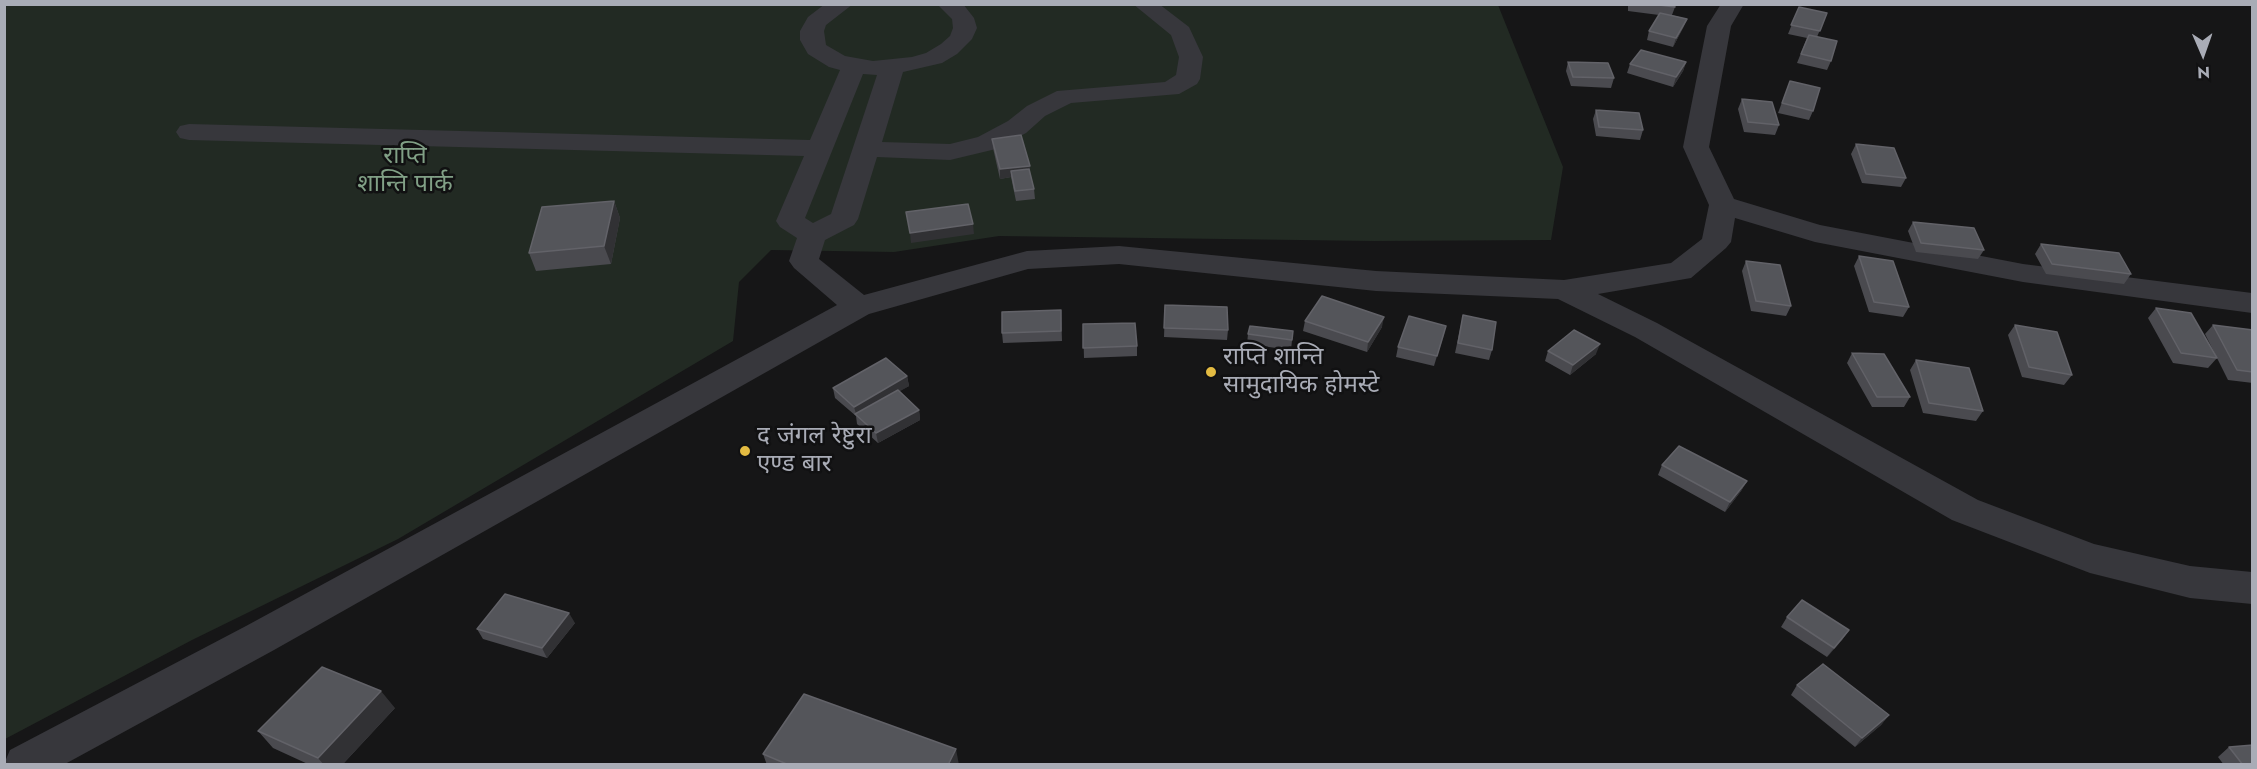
<!DOCTYPE html>
<html>
<head>
<meta charset="utf-8">
<style>
  body { margin:0 }
  #map { position:relative; width:2257px; height:769px; overflow:hidden; background:#161617; font-family:Jost,sans-serif }
  canvas { display:block }
  .frame { position:absolute; inset:0; border:6px solid #a9acb6; pointer-events:none }
  .north { position:absolute; left:2173px; top:24px; width:60px; height:60px; -webkit-text-stroke:4px #111112; paint-order:stroke; rotate:178deg; font-size:16px; font-weight:700; line-height:24px; text-align:center; color:#a9acb6 }
  .north::after { content:''; display:block; margin:auto; width:21px; height:27px; background:#a9acb6; clip-path:polygon(50% 0,100% 100%,50% 72%,0 100%) }
</style>
</head>
<body>
<div id="map">
<canvas width="2257" height="769"></canvas>
<div class="frame"></div>
<div class="north">N</div>
</div>
<script>
const c = document.querySelector('canvas').getContext('2d');
c.lineJoin = 'round';
function paint(path, color) { c.fillStyle = color; c.fill(path, 'evenodd'); }
const shape = rows => new Path2D(rows.map(r => 'M' + r).join(''));
function trace(path, color, width, dash) { c.strokeStyle = color; c.lineWidth = width; c.lineCap = dash ? 'butt' : 'round'; c.setLineDash(dash || []); c.stroke(path); }
function label(font, color, halo, rows, align = 'center') {
  c.font = font + ' Jost,"Noto Sans Devanagari",sans-serif'; c.lineWidth = 5; c.setLineDash([]); c.textBaseline = 'middle'; c.strokeStyle = halo; c.fillStyle = color; for (const [text, x, y, turn = 0] of rows) {
    c.save(); c.translate(x, y); c.rotate((+turn || 0) * Math.PI / 180); c.textAlign = isNaN(turn) ? turn : align; if (halo) c.strokeText(text, 0, 0); c.fillText(text, 0, 0); c.restore();
  }
}
const green = shape([
  [5,5,1498,5,1563,167,1551,240,1374,241,999,236,894,252,771,250,739,282,733,341,398,539,192,640,5,739]
]);
const minor = shape([
  [825,4,853,4,826,25,824,31,826,45,845,56,873,61,912,57,926,53,941,44,950,36,953,28,952,19,937,4,963,4,974,18,977,28,972,39,957,54,942,63,903,72,882,142,950,144,978,137,1008,121,1027,106,1057,91,1165,82,1176,75,1179,57,1171,35,1133,4,1159,4,1189,27,1203,57,1200,79,1197,84,1179,94,1071,103,1045,116,1026,133,996,149,950,160,877,157,858,219,854,225,825,240,819,259,864,295,1027,251,1119,246,1376,271,1564,280,1671,263,1702,239,1709,205,1683,147,1707,26,1721,4,1744,4,1731,26,1709,147,1734,199,1820,225,2023,264,2252,293,2252,313,2023,282,1815,242,1735,218,1731,242,1726,248,1691,278,1598,294,1657,323,1978,500,2094,544,2190,566,2252,572,2252,604,2190,598,2090,573,1952,520,1635,337,1558,299,1376,291,1119,264,1028,269,869,314,274,650,65,764,4,764,10,750,246,626,837,305,794,268,789,261,797,238,780,227,776,221,804,156,189,140,180,138,176,132,180,126,189,124,810,140,840,70,829,67,808,54,800,40,800,31,808,17,825,4],
  [863,74,877,75,831,214,813,223,805,218,863,74]
]);
const wall = shape([
  [1628,4,1674,4,1675,7,1672,15,1687,19,1683,28,1673,47,1647,40,1649,31,1659,15,1628,11],
  [1799,7,1827,13,1817,37,1831,61,1827,70,1797,63,1807,38,1788,34],
  [1568,62,1614,78,1611,88,1571,86,1566,71],
  [1686,62,1683,71,1673,87,1627,73,1630,64],
  [1790,81,1813,111,1809,120,1778,113],
  [1742,99,1779,125,1775,135,1744,132,1738,109],
  [1596,110,1643,130,1640,140,1596,136,1593,119],
  [992,139,1030,166,1030,175,1034,189,1035,199,1016,201,1011,177,1000,179,993,148],
  [1856,144,1906,178,1901,187,1862,183,1851,154],
  [614,201,620,218,611,264,536,271,529,253],
  [1913,222,1984,250,1978,259,1916,252,1908,231],
  [2041,244,2131,274,2124,284,2046,274,2035,254],
  [1859,256,1909,307,1903,317,1869,312,1854,266],
  [1746,261,1791,306,1786,316,1751,311,1742,271],
  [1165,305,1228,330,1227,340,1164,337],
  [2156,308,2217,358,2208,368,2173,363,2148,318],
  [1061,310,1062,341,1003,343,1002,333],
  [1463,315,1492,350,1489,360,1455,353],
  [1305,321,1382,327,1367,352,1303,331],
  [1083,324,1137,346,1137,356,1084,358],
  [2015,325,2072,375,2064,385,2022,377,2008,335],
  [2213,325,2253,330,2253,383,2228,380,2205,334],
  [1446,326,1434,366,1396,357,1398,347],
  [1293,331,1291,350,1247,344,1248,334],
  [1548,351,1596,354,1570,375,1545,361],
  [1852,353,1910,397,1904,407,1872,407,1847,363],
  [1916,360,1983,411,1976,421,1923,413,1910,370],
  [907,376,909,386,899,391,919,410,920,420,878,443,857,424,856,416,835,398,833,388],
  [1662,465,1747,481,1741,491,1725,512,1658,475],
  [1787,617,1849,630,1842,640,1827,657,1781,627],
  [575,623,547,658,483,639,477,629],
  [1797,685,1889,715,1881,725,1855,747,1791,695],
  [395,708,342,765,310,765,273,748,258,731],
  [2229,747,2253,765,2224,765,2218,757],
  [763,754,959,765,767,765]
]);
const shadedWall = shape([
  [1687,19,1683,28,1673,47,1676,38],
  [1686,62,1683,71,1673,87,1676,77],
  [1030,166,1030,175,1011,171,1011,177,1000,179,1000,169],
  [614,201,620,218,611,264,604,246],
  [973,224,974,234,911,243,910,233],
  [1384,317,1382,327,1367,352,1368,342],
  [1446,326,1444,335,1434,366],
  [1600,344,1596,354,1570,375,1573,365],
  [907,376,909,386,857,416,856,414,854,407],
  [919,410,920,420,878,443,876,433],
  [1747,481,1741,491,1725,512,1730,502],
  [569,613,575,623,547,658,542,648],
  [1849,630,1842,640,1827,657,1834,648],
  [381,691,395,708,342,765,324,765,318,758],
  [1889,715,1881,725,1855,747,1862,738],
  [956,749,959,765,948,765]
]);
const building = shape([
  [1651,4,1674,4,1675,7,1651,4],
  [1799,7,1827,13,1820,31,1791,25,1799,7],
  [1660,13,1687,19,1676,38,1649,31,1660,13],
  [1809,35,1837,41,1831,61,1801,54,1809,35],
  [1641,50,1686,62,1676,77,1630,64,1641,50],
  [1568,62,1608,63,1614,78,1573,77,1568,62],
  [1790,81,1820,88,1813,111,1782,103,1790,81],
  [1742,99,1772,102,1779,125,1748,122,1742,99],
  [1596,110,1639,113,1643,130,1599,127,1596,110],
  [1021,135,1030,166,1000,169,992,139,1021,135],
  [1856,144,1894,148,1906,178,1866,174,1856,144],
  [1029,169,1034,189,1015,191,1011,171,1029,169],
  [614,201,604,246,529,253,542,207,614,201],
  [968,204,973,224,910,233,906,212,968,204],
  [1913,222,1974,228,1984,250,1921,243,1913,222],
  [2041,244,2119,253,2131,274,2052,264,2041,244],
  [1859,256,1893,261,1909,307,1874,302,1859,256],
  [1746,261,1780,265,1791,306,1756,301,1746,261],
  [1322,296,1384,317,1368,342,1305,321,1322,296],
  [1165,305,1227,307,1228,330,1164,328,1165,305],
  [2156,308,2191,313,2217,358,2181,353,2156,308],
  [1061,310,1061,331,1002,333,1002,312,1061,310],
  [1463,315,1496,322,1492,350,1458,343,1463,315],
  [1409,316,1446,326,1437,356,1398,347,1409,316],
  [1135,323,1137,346,1083,348,1083,324,1135,323],
  [2015,325,2057,332,2072,375,2029,367,2015,325],
  [2213,325,2253,330,2253,372,2237,370,2213,325],
  [1250,326,1293,331,1292,340,1248,334,1250,326],
  [1574,330,1600,344,1573,365,1548,351,1574,330],
  [1852,353,1884,354,1910,397,1877,397,1852,353],
  [886,358,907,376,854,407,833,388,886,358],
  [1916,360,1969,368,1983,411,1929,403,1916,360],
  [898,390,919,410,876,433,855,414,898,390],
  [1679,446,1747,481,1730,502,1662,465,1679,446],
  [505,594,569,613,542,648,477,629,505,594],
  [1802,600,1849,630,1834,648,1787,617,1802,600],
  [1823,664,1889,715,1862,738,1797,685,1823,664],
  [322,667,381,691,318,758,258,731,322,667],
  [804,694,956,749,948,765,789,765,763,754,804,694],
  [2253,745,2253,765,2243,765,2229,747,2253,745]
]);
const markers = [
  [1211,372,6,"#e3bb42"],
  [745,451,6,"#e3bb42"]
];
const parkNames = [
  ["राप्ति",405,157],
  ["शान्ति पार्क",405,185]
];
const poiNames = [
  ["राप्ति शान्ति",1223,358],
  ["सामुदायिक होमस्टे",1223,386],
  ["द जंगल रेष्टुरा",757,437],
  ["एण्ड बार",757,465]
];
paint(green, '#222a23');
paint(minor, '#37373c');
paint(wall, '#4a4a4f');
paint(shadedWall, '#313134');
paint(building, '#54555a');
trace(building, '#626268', 1.5);
for (const [x, y, r, color] of markers) { const dot = new Path2D(); dot.arc(x, y, r, 0, 2 * Math.PI); c.fillStyle = color; c.fill(dot); trace(dot, '#111112', 2); }
label('24px', '#81a086', '#111112', parkNames);
label('24px', '#a9acb6', '#111112', poiNames, 'left');
</script>
</body>
</html>
